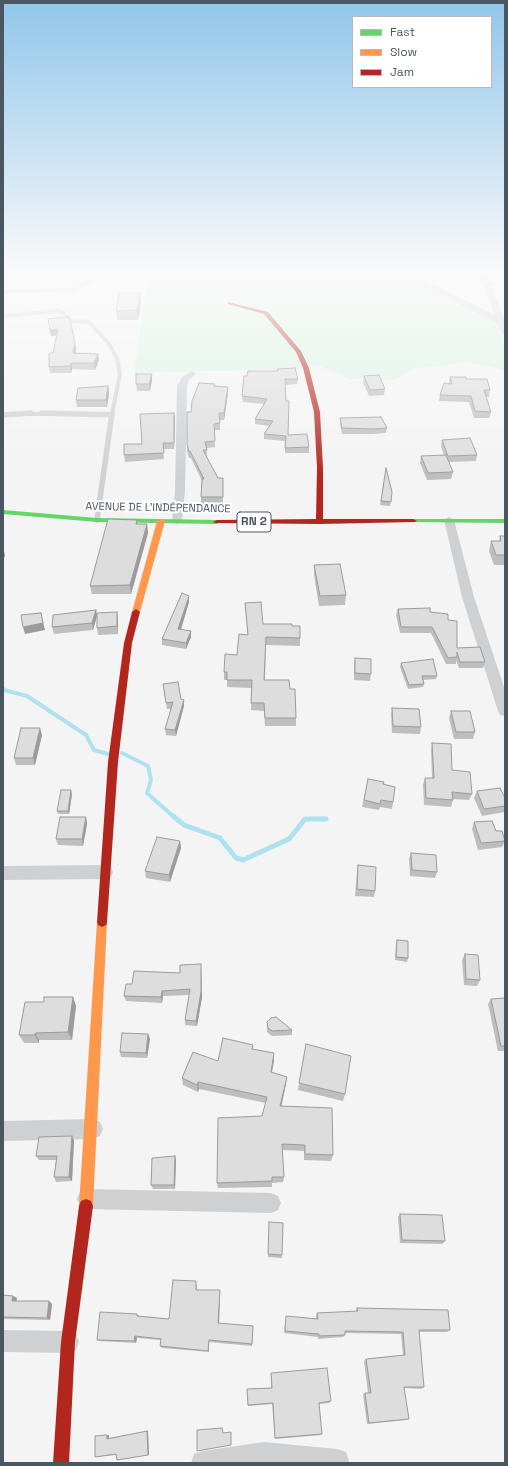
<!DOCTYPE html>
<html>
<head>
<meta charset="utf-8">
<style>
  body { margin:0 }
  #map { position:relative; width:508px; height:1466px; overflow:hidden; background:#f4f4f4; font-family:"Space Grotesk",sans-serif }
  canvas { display:block }
  .frame { position:absolute; inset:0; border:4px solid #4a5661; pointer-events:none }
  .legend { position:absolute; left:352px; top:16px; width:140px; height:72px; box-sizing:border-box; background:#fff; border:1px solid #b7bbc0; margin:0; padding:5px 7px; list-style:none; font-size:12px; color:#4a5661 }
  .legend li { display:flex; align-items:center; gap:8px; height:20px }
  .legend b { width:20px; border:1px solid #b7bbc0 }
</style>
</head>
<body>
<div id="map">
<canvas width="508" height="1466"></canvas>
<div class="frame"></div>
<ul class="legend">
<li><b style="height:5px;background:#63d668"></b>Fast</li>
<li><b style="height:5px;background:#ff974d"></b>Slow</li>
<li><b style="height:5px;background:#b3261e"></b>Jam</li>
</ul>
</div>
<script>
const c = document.querySelector('canvas').getContext('2d');
c.lineJoin = 'round';
function paint(path, color) { c.fillStyle = color; c.fill(path, 'evenodd'); }
const shape = rows => new Path2D(rows.map(r => 'M' + r).join(''));
function trace(path, color, width, dash) { c.strokeStyle = color; c.lineWidth = width; c.lineCap = dash ? 'butt' : 'round'; c.setLineDash(dash || []); c.stroke(path); }
function label(font, color, halo, rows, align = 'center') {
  c.font = font + ' "Space Grotesk",sans-serif'; c.lineWidth = 4; c.setLineDash([]); c.textBaseline = 'middle'; c.strokeStyle = halo; c.fillStyle = color; for (const [text, x, y, turn = 0] of rows) {
    c.save(); c.translate(x, y); c.rotate((+turn || 0) * Math.PI / 180); c.textAlign = isNaN(turn) ? turn : align; if (halo) c.strokeText(text, 0, 0); c.fillText(text, 0, 0); c.restore();
  }
}
const green = shape([
  [117,274,214,274,301,277,338,274,412,274,426,290,496,322,505,344,505,370,469,362,413,369,394,380,349,379,318,365,298,369,134,373,147,282,137,282]
]);
const streamFar1 = shape([
  [3,688,4,690,27,696,86,735,94,750,108,754],
  [122,753,148,766,151,780,147,793,174,817]
]);
const stream = shape([
  [173,816,184,825,220,838,236,858,243,860,289,839,305,819,326,819]
]);
const laneFar1 = shape([
  [3,316,57,311,63,313,71,321,89,322,109,344,117,358,120,374,112,414],
  [15,414,81,414]
]);
const lane = shape([
  [42,413,112,415],
  [3,415,31,413],
  [97,520,112,413]
]);
const street = shape([
  [100,274,111,274,69,292,3,293,3,289,68,288,100,274],
  [414,274,422,274,430,283,495,315,479,274,487,274,490,282,505,282,505,286,491,286,505,321,505,334,501,332,497,323,424,287,414,274],
  [192,371,196,374,189,380,187,386,185,491,182,521,177,524,172,521,175,491,177,386,182,377,192,371],
  [449,517,454,520,474,597,505,690,505,716,500,715,498,711,462,597,444,520,449,517],
  [105,865,111,867,113,872,111,877,105,879,3,880,3,866,105,865],
  [93,1119,100,1122,103,1129,100,1136,93,1139,3,1141,3,1121,93,1119],
  [87,1189,271,1193,278,1196,281,1203,278,1210,271,1213,87,1209,80,1206,77,1199,80,1192,87,1189],
  [3,1330,68,1331,76,1334,79,1342,76,1350,68,1353,3,1352,3,1330],
  [264,1442,337,1449,346,1452,349,1461,348,1463,191,1463,194,1454,203,1451,264,1442]
]);
const fast = shape([
  [3,510,97,518,217,520,221,522,217,524,97,522,3,514,3,510],
  [413,519,505,519,505,523,411,522,409,521,413,519]
]);
const slow = shape([
  [161,519,165,521,140,612,139,614,133,614,132,612,157,521,161,519],
  [102,917,106,919,107,922,93,1206,91,1211,86,1213,81,1211,79,1206,97,922,98,919,102,917]
]);
const jam = shape([
  [228,302,268,312,301,351,309,368,320,412,323,468,323,519,413,519,417,521,415,522,319,524,215,523,213,522,217,520,316,519,317,468,314,412,303,368,296,352,264,314,228,304,228,302],
  [136,609,140,612,132,643,118,762,107,922,106,925,102,927,98,925,97,922,108,762,124,643,132,612,136,609],
  [86,1199,91,1201,93,1206,75,1342,69,1463,53,1463,61,1342,79,1206,81,1201,86,1199]
]);
const wall = shape([
  [141,302,138,320,117,320,116,311],
  [48,319,76,349,75,353,98,354,99,360,95,370,72,369,71,373,50,373,49,367,53,353,57,335,51,336],
  [277,369,298,379,297,384,285,385,288,435,309,447,309,453,285,453,285,441,264,439,264,434,269,426,255,424,255,419,264,404,243,402,242,396,247,376,277,371],
  [152,374,152,380,150,391,137,391,136,384],
  [364,376,385,389,384,395,369,396,363,382],
  [450,377,466,379,490,390,489,397,486,397,491,412,489,418,474,418,469,402,439,401,440,395,449,384],
  [108,386,109,393,107,407,77,407,76,400],
  [215,386,228,387,228,393,224,420,220,420,220,430,214,430,215,447,207,448,207,456,206,457,218,478,223,478,223,504,201,504,201,497,202,481,191,458,189,458,187,451,187,444,191,412],
  [340,418,387,428,386,433,373,434,342,434,340,424],
  [175,419,174,449,163,449,164,459,125,462,124,455,142,444],
  [442,440,477,455,476,461,449,462,453,472,451,479,427,480,420,463,421,456,444,455,441,446],
  [386,468,392,492,390,506,380,505],
  [137,520,138,524,147,524,148,533,131,594,92,594,90,586],
  [500,536,505,536,505,565,494,565,489,551,491,541,499,541],
  [314,565,346,595,345,605,319,606,314,575],
  [189,602,181,630,191,631,191,637,186,649,162,645,162,639],
  [245,603,263,624,292,626,300,638,300,646,266,645,265,680,290,689,296,718,296,726,265,726,264,711,251,710,252,688,227,687,227,680,224,680,224,672,237,655,248,635],
  [398,609,430,612,448,620,457,648,485,662,483,668,459,668,456,660,456,664,446,664,431,633,400,633,396,615],
  [96,610,97,616,93,630,54,634,52,627],
  [118,619,118,634,98,635,97,628],
  [355,658,371,674,370,681,354,680,354,666],
  [401,663,437,676,436,679,423,680,424,684,423,687,408,689,400,667],
  [163,684,181,699,184,700,184,706,176,736,166,735,165,729,171,709,167,709],
  [392,708,421,727,420,734,392,733,391,715],
  [451,711,475,732,473,739,454,739,449,718],
  [42,735,35,765,16,765,14,758],
  [432,743,452,770,472,794,469,800,453,799,451,807,424,805,423,785,425,778,432,778,431,750],
  [368,779,383,784,393,802,392,809,380,807,379,810,362,807],
  [477,791,505,798,505,812,482,816,474,798],
  [72,794,69,814,58,814,57,811],
  [86,817,87,824,83,846,58,845,56,839],
  [474,822,496,831,505,841,502,847,478,850,472,829],
  [180,841,181,848,170,882,146,878,145,871],
  [411,853,437,872,435,878,410,876,409,859],
  [358,865,375,891,374,897,355,896,357,872],
  [397,940,408,958,407,962,395,960,396,943],
  [465,954,480,980,477,986,464,985,462,960],
  [201,964,202,997,197,1026,185,1025,185,1020,189,995,163,996,162,1003,126,1001,124,996,132,984,180,973],
  [73,997,76,1006,72,1040,39,1040,39,1043,24,1043,19,1035],
  [505,998,505,1056,504,1051,498,1051,488,1004,491,999],
  [267,1022,292,1030,292,1035,272,1036,267,1032],
  [148,1034,150,1039,147,1058,121,1057,120,1052],
  [253,1045,253,1049,274,1053,274,1061,272,1073,286,1084,281,1106,333,1155,331,1161,304,1160,304,1151,282,1150,284,1177,283,1182,272,1183,272,1187,218,1188,217,1183,262,1116,266,1103,199,1089,198,1092,183,1085,182,1078],
  [299,1083,345,1094,343,1101,298,1090],
  [72,1136,74,1141,72,1181,56,1182,54,1177,56,1160,39,1160,36,1156],
  [175,1156,176,1160,175,1189,153,1189,151,1185],
  [400,1214,445,1241,442,1244,400,1243,398,1217],
  [269,1222,282,1255,282,1258,268,1257],
  [197,1284,197,1290,220,1292,219,1323,253,1326,252,1346,209,1342,209,1352,162,1348,160,1346,161,1340,137,1338,136,1343,99,1341,97,1340,137,1314,139,1316,169,1319],
  [3,1295,13,1296,17,1298,16,1301,49,1301,52,1304,50,1320,3,1319],
  [357,1308,450,1330,447,1332,419,1332,424,1387,421,1389,404,1388,409,1419,406,1420,367,1424,363,1394,365,1393,368,1393,364,1361,366,1359,403,1355,401,1334,345,1333,345,1335,343,1337,318,1339,318,1337,284,1333,286,1316,316,1319,316,1316,317,1313,356,1312,356,1310],
  [271,1373,331,1401,329,1403,319,1404,322,1434,321,1435,275,1439,272,1404,248,1406,247,1389,271,1388],
  [147,1431,148,1431,149,1455,119,1460,117,1460,116,1455,95,1457,107,1435,109,1435,109,1438]
]);
const shadedWall = shape([
  [140,293,141,302,138,320,137,310],
  [58,329,59,335,51,336,50,330],
  [75,343,76,349,74,359,73,353],
  [98,354,99,360,95,370,94,363],
  [71,363,72,369,71,373,70,366],
  [152,374,152,380,150,391,149,384],
  [108,386,109,393,107,407,106,400],
  [228,387,228,393,224,420,224,413],
  [174,413,175,419,174,449],
  [147,524,148,533,131,594,130,585],
  [4,551,5,556,3,560,3,552],
  [189,596,189,602,179,635,178,629],
  [96,610,97,616,93,630,92,623],
  [117,612,118,619,118,634,117,626],
  [41,613,45,630,25,634,23,627],
  [191,631,191,637,186,649,186,643],
  [184,700,184,706,176,736,175,730],
  [40,728,42,735,35,765,33,758],
  [71,790,72,794,69,814,68,811],
  [86,817,87,824,83,846,82,839],
  [180,841,181,848,170,882,169,875],
  [201,964,202,997,197,1026,196,1021],
  [162,991,163,996,162,1003,161,997],
  [73,997,76,1006,72,1040,68,1032],
  [35,1033,39,1040,39,1043,35,1035],
  [148,1034,150,1039,147,1058,146,1053],
  [274,1053,274,1061,270,1080,271,1072],
  [287,1077,286,1084,280,1113,280,1106],
  [198,1082,199,1089,198,1092,197,1085],
  [72,1136,74,1141,72,1181,69,1177],
  [175,1156,176,1160,175,1189,174,1185],
  [220,1290,220,1292,219,1325,218,1323],
  [13,1296,17,1298,16,1303,12,1301],
  [49,1301,52,1304,50,1320,47,1318],
  [135,1336,137,1338,136,1343,134,1341],
  [209,1340,209,1352,208,1351],
  [147,1431,148,1431,149,1455,148,1455],
  [107,1435,109,1435,109,1439,107,1439]
]);
const building = shape([
  [119,293,140,293,137,310,116,311,119,293],
  [67,317,70,319,75,343,73,353,98,354,94,363,71,363,70,366,49,367,49,353,53,353,58,329,50,330,48,319,67,317],
  [295,368,298,379,285,379,286,401,289,401,288,435,307,434,309,447,285,448,286,436,264,434,273,421,255,419,267,399,242,396,244,376,247,376,248,371,278,371,277,369,295,368],
  [136,374,152,374,149,384,136,384,136,374],
  [379,375,385,389,370,390,364,376,379,375],
  [450,377,466,377,466,379,487,379,490,390,484,390,491,412,475,411,471,396,440,395,444,383,452,384,450,377],
  [199,383,215,384,214,386,228,387,224,413,219,413,220,423,214,424,215,441,205,442,207,450,203,450,218,478,223,478,223,497,201,497,202,479,204,479,190,451,189,452,187,444,187,412,191,412,192,401,199,383],
  [108,386,106,400,76,400,78,388,108,386],
  [174,413,174,443,163,443,164,453,124,455,124,444,142,444,140,414,174,413],
  [381,417,387,428,374,429,342,428,340,418,381,417],
  [470,438,477,455,448,456,442,440,470,438],
  [446,455,453,472,428,473,421,456,446,455],
  [386,468,392,492,391,502,381,501,386,468],
  [108,519,137,520,136,524,147,524,130,585,90,586,108,519],
  [500,536,505,536,505,555,496,555,491,541,501,541,500,536],
  [340,564,346,595,320,596,314,565,340,564],
  [182,593,189,596,178,629,191,631,186,643,162,639,182,593],
  [261,602,263,624,292,624,292,626,300,626,300,638,266,637,264,680,289,680,290,689,295,689,296,718,265,718,264,703,251,703,252,680,227,680,227,672,224,672,225,654,237,655,239,634,248,635,245,603,261,602],
  [430,608,430,612,448,614,448,620,457,621,457,648,480,647,485,662,460,662,457,652,457,657,448,658,432,627,401,627,398,609,430,608],
  [96,610,92,623,52,627,53,615,96,610],
  [117,612,117,626,97,628,97,613,117,612],
  [41,613,43,623,23,627,21,615,41,613],
  [355,658,371,659,371,674,355,673,355,658],
  [433,659,437,676,422,676,424,684,409,685,401,663,433,659],
  [178,682,181,699,184,700,175,730,165,729,173,702,166,703,163,684,178,682],
  [392,708,419,709,421,727,393,726,392,708],
  [451,711,470,711,475,732,456,732,451,711],
  [21,728,40,728,33,758,14,758,21,728],
  [432,743,451,744,452,770,470,772,472,794,452,792,453,800,426,798,425,778,434,778,432,743],
  [368,779,384,782,383,784,395,787,393,802,381,800,380,804,364,800,368,779],
  [500,788,505,798,505,806,484,809,477,791,500,788],
  [61,790,71,790,68,811,57,811,61,790],
  [60,817,86,817,82,839,56,839,60,817],
  [492,821,496,831,502,831,505,841,481,843,474,822,492,821],
  [157,837,180,841,169,875,145,871,157,837],
  [411,853,436,855,437,872,412,870,411,853],
  [358,865,376,867,375,891,357,889,358,865],
  [397,940,408,941,408,958,396,957,397,940],
  [465,954,478,955,480,980,466,979,465,954],
  [201,964,201,992,196,1021,185,1020,190,989,162,991,161,997,124,996,126,984,132,984,134,971,180,973,180,965,201,964],
  [44,997,73,997,68,1032,35,1033,35,1035,19,1035,25,1002,44,1002,44,997],
  [505,998,505,1046,501,1046,491,999,505,998],
  [276,1017,292,1030,272,1031,268,1028,267,1022,271,1018,276,1017],
  [122,1033,148,1034,146,1053,120,1052,122,1033],
  [223,1038,253,1045,252,1049,274,1053,271,1072,287,1077,280,1106,332,1108,333,1155,305,1154,305,1145,282,1144,284,1177,272,1177,272,1181,217,1183,218,1118,262,1116,267,1097,198,1082,197,1085,182,1078,193,1052,218,1061,223,1038],
  [306,1044,351,1056,345,1094,299,1083,306,1044],
  [72,1136,69,1177,54,1177,57,1156,36,1156,39,1137,72,1136],
  [175,1156,174,1185,151,1185,152,1158,175,1156],
  [400,1214,442,1215,445,1241,402,1240,400,1214],
  [269,1222,283,1223,282,1255,268,1254,269,1222],
  [173,1280,196,1281,196,1290,220,1290,218,1323,253,1326,252,1344,209,1340,208,1351,160,1346,161,1339,135,1336,134,1341,97,1340,100,1312,137,1314,137,1316,169,1319,173,1280],
  [3,1295,13,1296,12,1301,49,1301,47,1318,3,1317,3,1295],
  [357,1308,448,1310,450,1330,419,1330,424,1387,404,1387,409,1419,369,1423,365,1393,371,1393,366,1359,405,1355,403,1332,345,1331,345,1335,319,1336,319,1334,285,1331,286,1316,318,1319,317,1313,358,1311,357,1308],
  [327,1368,331,1401,319,1403,322,1434,275,1438,273,1403,248,1405,247,1389,272,1388,271,1373,327,1368],
  [222,1428,223,1433,231,1432,231,1445,197,1451,197,1430,222,1428],
  [147,1431,148,1455,117,1460,116,1454,95,1457,95,1436,107,1435,107,1439,147,1431]
]);
const farStreetnames = [
  ["AVENUE DE L'INDÉPENDANCE",158,508,1]
];
const shields = [
  [254,522,34]
];
const shieldNames = [
  ["RN 2",254,522]
];
paint(green, '#d9f2e3');
trace(streamFar1, '#aee2f0', 4);
trace(stream, '#aee2f0', 5);
trace(laneFar1, '#ced0d2', 4);
trace(lane, '#ced0d2', 5.5);
paint(street, '#ced0d2');
paint(fast, '#63d668');
paint(slow, '#ff974d');
paint(jam, '#b3261e');
paint(wall, '#bebebf');
paint(shadedWall, '#9b9b9b');
paint(building, '#ddddde');
trace(building, '#9b9b9b', 1);
const sky = c.createLinearGradient(0, 0, 0, 479);
sky.addColorStop(0, '#91c6eb');
sky.addColorStop(0.57, '#fafafa');
sky.addColorStop(1, '#fafafa00');
c.fillStyle = sky;
c.fillRect(0, 0, 508, 479);
label('11px', '#4a5661', '#fff', farStreetnames);
for (const [x, y, w] of shields) { const box = new Path2D(); box.roundRect(x - w / 2, y - 10, w, 20, 3); c.fillStyle = '#fff'; c.fill(box); trace(box, '#4a5661', 1); }
label('bold 12px', '#4a5661', null, shieldNames);
</script>
</body>
</html>
